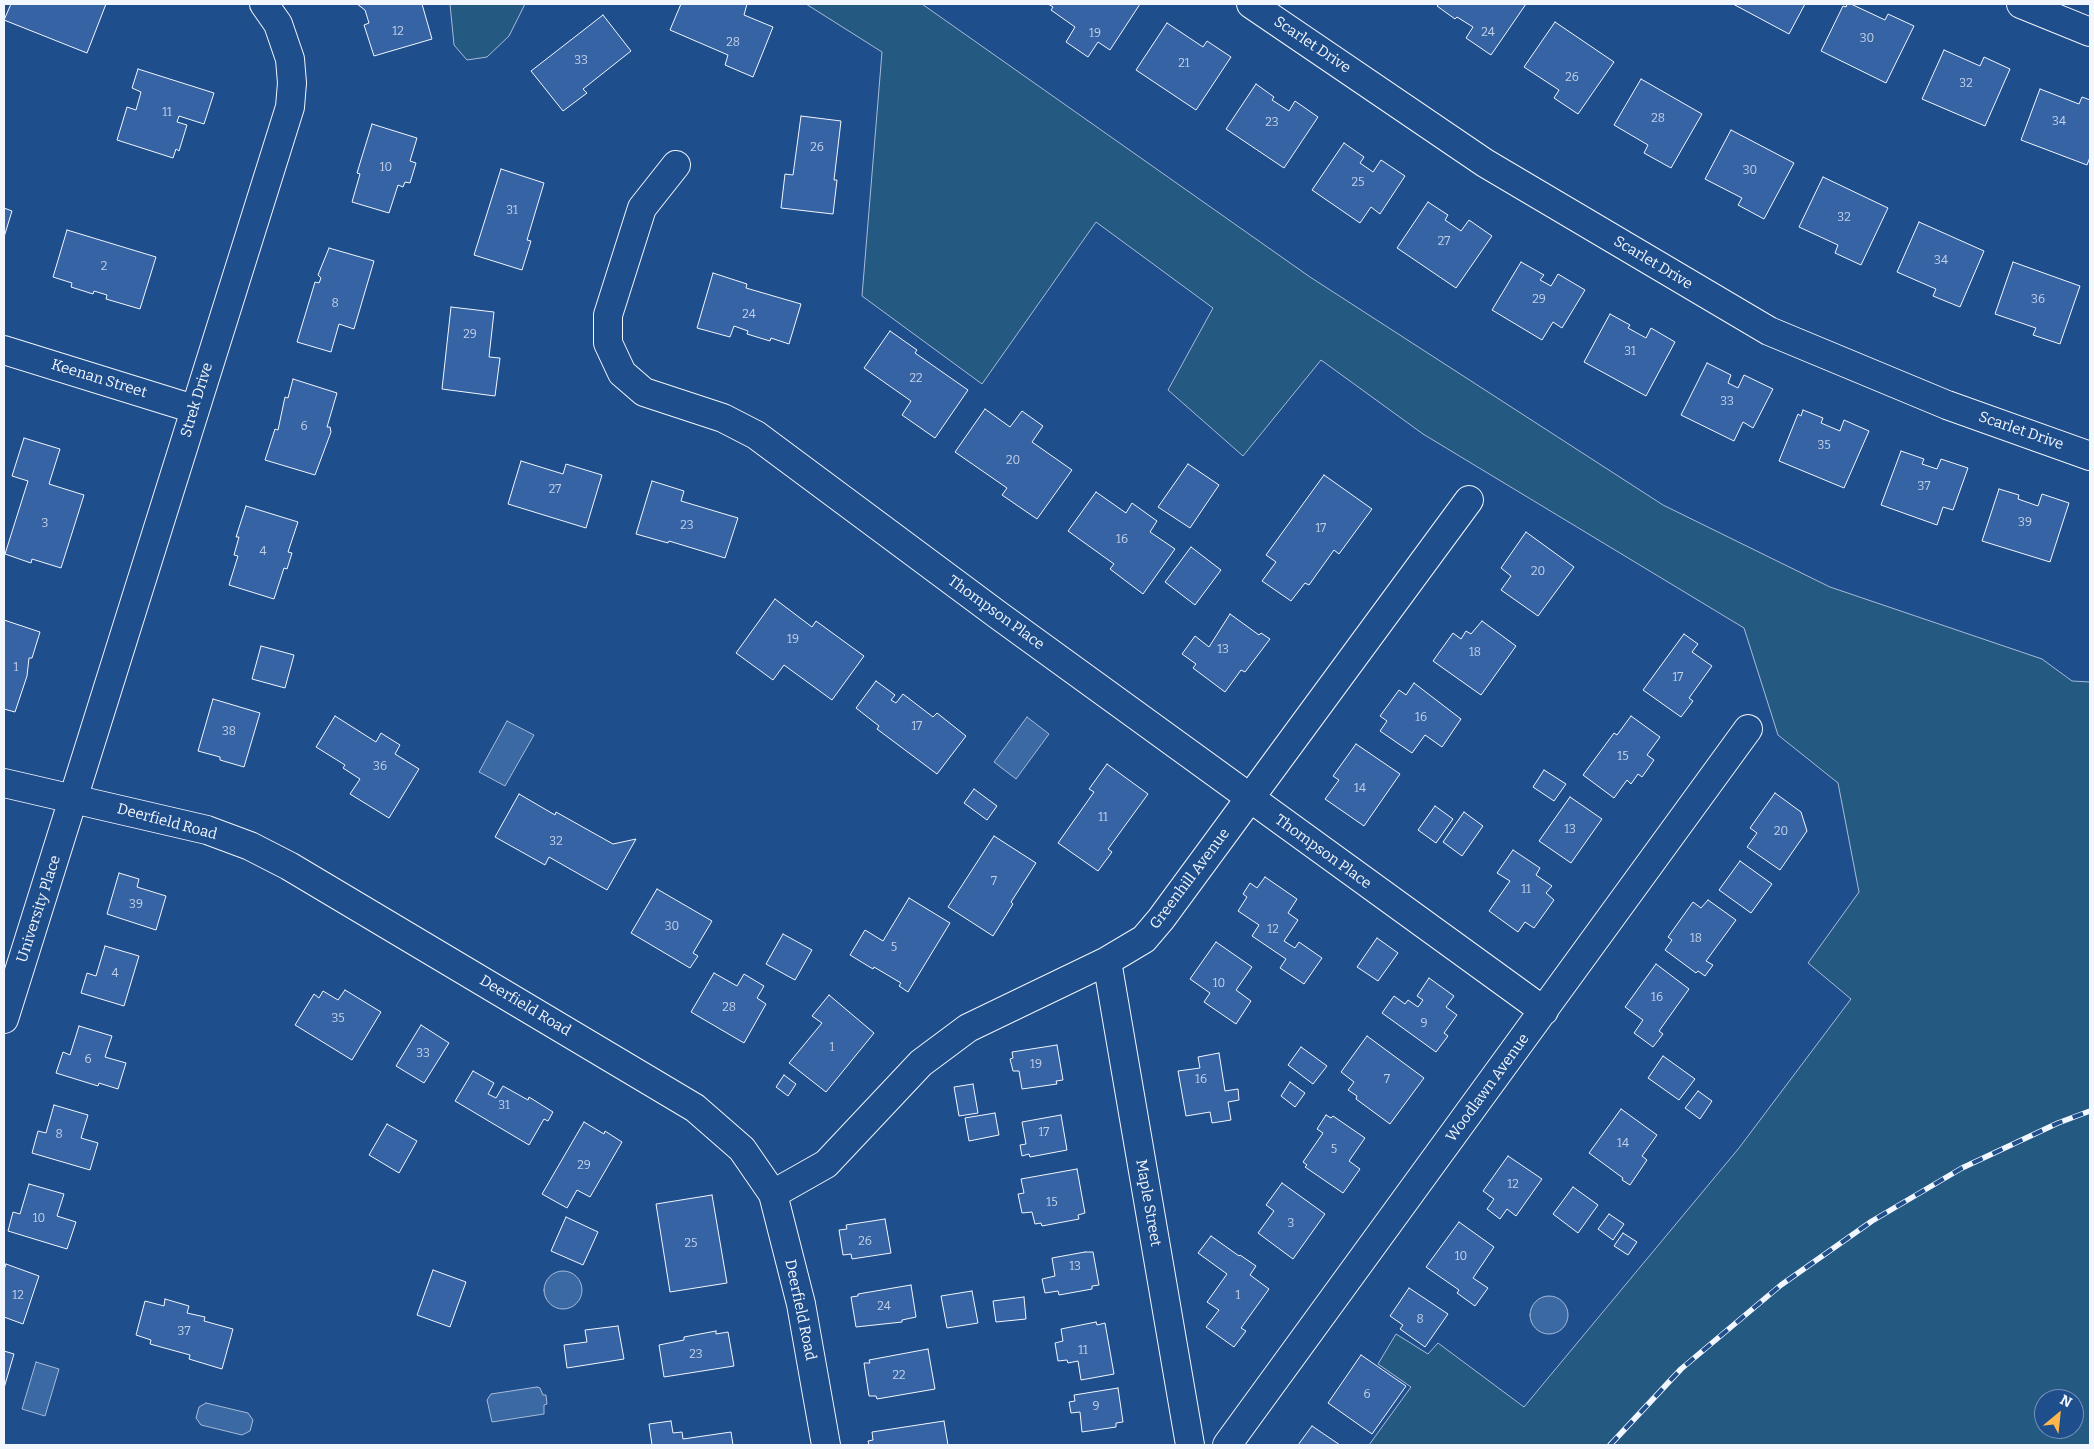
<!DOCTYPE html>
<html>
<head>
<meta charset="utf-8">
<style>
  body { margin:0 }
  #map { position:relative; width:2094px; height:1449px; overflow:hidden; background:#1f4e8c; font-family:Bitter,serif }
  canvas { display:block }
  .frame { position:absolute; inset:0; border:5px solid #f2f6ff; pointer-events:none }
  .north { position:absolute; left:2034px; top:1389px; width:50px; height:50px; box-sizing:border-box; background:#1f4e8c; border:1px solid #7391ba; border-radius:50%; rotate:28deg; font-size:14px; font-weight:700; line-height:20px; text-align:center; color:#f2f6ff }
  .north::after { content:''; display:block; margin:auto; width:18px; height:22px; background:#ffb74d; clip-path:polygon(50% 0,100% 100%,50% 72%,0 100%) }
</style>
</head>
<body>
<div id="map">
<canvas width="2094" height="1449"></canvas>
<div class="frame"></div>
<div class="north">N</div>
</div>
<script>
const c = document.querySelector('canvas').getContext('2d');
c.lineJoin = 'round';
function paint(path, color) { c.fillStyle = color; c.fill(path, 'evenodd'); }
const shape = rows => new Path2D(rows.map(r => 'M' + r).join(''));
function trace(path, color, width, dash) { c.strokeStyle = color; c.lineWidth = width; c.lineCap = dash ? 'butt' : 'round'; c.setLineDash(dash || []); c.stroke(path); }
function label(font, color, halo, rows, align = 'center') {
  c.font = font + ' Bitter,serif'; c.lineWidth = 4; c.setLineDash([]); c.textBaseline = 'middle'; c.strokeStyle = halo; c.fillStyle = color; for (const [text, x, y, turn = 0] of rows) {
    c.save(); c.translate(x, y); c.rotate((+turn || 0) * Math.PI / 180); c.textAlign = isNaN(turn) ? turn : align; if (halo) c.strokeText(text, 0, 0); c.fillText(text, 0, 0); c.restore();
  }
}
const green = shape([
  [450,4,525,4,509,36,487,57,467,60,454,45,450,4],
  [806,4,922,4,1310,277,1663,505,1830,587,2042,659,2072,681,2090,682,2090,1445,1369,1445,1411,1387,1378,1364,1396,1334,1428,1354,1438,1343,1524,1407,1739,1148,1851,999,1808,963,1859,892,1838,783,1778,735,1744,628,1423,434,1321,360,1243,456,1168,390,1213,308,1096,222,982,384,862,296,882,52,806,4],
  [2044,1399,2074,1399,2074,1429,2044,1429,2044,1399]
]);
const water = shape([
  [1027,717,1049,734,1016,779,994,762,1027,717],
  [507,721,534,735,505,786,479,772,507,721],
  '544 1290a19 19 0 1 1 38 0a19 19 0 1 1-38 0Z',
  '1530 1315a19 19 0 1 1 38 0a19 19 0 1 1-38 0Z',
  [36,1362,59,1369,45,1416,22,1409,36,1362],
  [537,1387,540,1388,543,1395,546,1395,547,1404,544,1405,544,1414,492,1422,487,1400,491,1394,537,1387],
  [206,1403,248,1413,253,1420,250,1431,242,1435,201,1425,196,1418,199,1407,206,1403]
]);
const building = shape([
  [11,4,106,4,87,53,4,20,11,4],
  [357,4,422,4,432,39,374,56,364,25,369,23,365,10,357,4],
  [681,4,747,4,744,15,773,27,753,77,725,65,728,55,670,30,681,4],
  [1048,4,1140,4,1110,50,1098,42,1088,57,1066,42,1075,27,1051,10,1053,7,1048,4],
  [1439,4,1526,4,1491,55,1466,38,1473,27,1457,17,1455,19,1437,6,1439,4],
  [1733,4,1805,4,1789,34,1733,4],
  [1847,4,1851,4,1885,20,1888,14,1914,26,1886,83,1821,51,1843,6,1846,7,1847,4],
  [603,15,631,51,583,89,587,93,563,111,531,71,603,15],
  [1555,22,1614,62,1578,114,1554,98,1559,90,1524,67,1555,22],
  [1167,23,1203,47,1207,41,1231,57,1196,110,1136,70,1167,23],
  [1944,50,1980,66,1984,57,2010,69,1985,126,1922,99,1944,50],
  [138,69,214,93,204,124,179,116,177,122,187,125,179,151,176,149,173,158,117,140,127,107,136,110,141,92,132,88,138,69],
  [1641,79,1702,114,1671,168,1644,153,1648,145,1614,125,1641,79],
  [1256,84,1274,97,1272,100,1289,111,1295,101,1318,117,1284,168,1226,129,1256,84],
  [2040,89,2079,104,2082,97,2090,100,2090,157,2087,165,2021,140,2040,89],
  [801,116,841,121,834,180,837,180,833,214,781,208,785,174,793,175,801,116],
  [372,124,417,138,410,161,416,163,410,183,405,182,403,187,398,185,389,213,352,202,360,174,357,173,372,124],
  [1731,130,1794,163,1764,219,1738,205,1742,198,1705,179,1731,130],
  [1344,143,1364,157,1360,163,1373,172,1381,160,1405,176,1380,214,1371,207,1360,223,1312,190,1344,143],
  [501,169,544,183,527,240,531,241,522,270,474,255,501,169],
  [1823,177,1888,208,1861,265,1835,253,1838,245,1799,227,1823,177],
  [1428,202,1448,215,1445,220,1461,231,1469,220,1492,236,1456,288,1397,248,1428,202],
  [4,208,12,211,4,237,4,208],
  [1919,222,1984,251,1960,307,1933,296,1936,289,1897,272,1919,222],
  [67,230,156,257,140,309,106,299,107,295,94,291,93,294,71,287,72,283,53,277,67,230],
  [329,248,374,261,354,329,339,324,331,352,297,342,315,282,319,283,321,278,318,275,329,248],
  [1521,262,1544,275,1540,280,1551,286,1558,274,1585,290,1562,328,1553,322,1542,340,1492,310,1521,262],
  [2013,262,2080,286,2060,344,2033,335,2036,328,1995,314,2013,262],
  [713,273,747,284,746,288,801,304,789,344,771,338,770,341,747,334,748,331,734,326,730,337,697,328,713,273],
  [451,307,494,312,489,357,500,358,495,396,442,389,451,307],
  [1610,314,1630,325,1628,328,1646,338,1651,328,1675,342,1646,396,1584,362,1610,314],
  [890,331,917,350,915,353,968,390,935,438,902,415,911,401,864,368,890,331],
  [1707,363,1731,375,1728,383,1738,388,1744,375,1773,389,1753,428,1743,422,1734,441,1681,415,1707,363],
  [293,379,337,393,327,427,330,427,331,432,315,475,265,460,275,429,278,430,285,397,288,398,293,379],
  [985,409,1010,427,1022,411,1043,426,1032,442,1072,470,1037,519,1002,495,1007,488,955,452,985,409],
  [1803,410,1823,418,1821,423,1840,431,1844,420,1869,431,1844,488,1779,461,1798,414,1801,416,1803,410],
  [24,438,60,449,49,484,84,495,61,568,32,559,31,563,5,554,28,481,12,476,24,438],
  [1901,451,1924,459,1922,464,1937,469,1941,459,1968,468,1953,510,1943,507,1937,525,1881,505,1901,451],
  [521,461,563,474,566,464,602,475,586,528,508,504,521,461],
  [1188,464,1219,485,1190,528,1158,507,1188,464],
  [1324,475,1372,509,1339,554,1334,550,1309,585,1305,583,1291,601,1262,581,1276,562,1266,555,1324,475],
  [652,481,684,491,681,501,738,518,725,558,669,541,668,543,636,534,652,481],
  [1999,489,2019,495,2018,499,2038,506,2042,494,2069,503,2050,562,1982,541,1999,489],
  [1096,492,1126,513,1132,503,1157,521,1150,532,1175,549,1143,594,1110,569,1114,564,1068,531,1096,492],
  [246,506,298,522,288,552,292,553,287,569,284,568,274,599,229,585,238,556,234,555,239,537,236,537,246,506],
  [1526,532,1574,567,1538,616,1501,590,1511,576,1501,568,1526,532],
  [1191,547,1221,570,1195,605,1165,582,1191,547],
  [775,599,812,627,816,621,864,656,832,700,784,665,773,680,736,653,775,599],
  [1230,614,1259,635,1261,633,1270,639,1245,672,1241,670,1225,692,1193,668,1196,664,1182,654,1195,636,1209,647,1230,614],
  [4,620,40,632,32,658,29,658,27,676,15,712,4,709,4,620],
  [1482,621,1516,646,1481,695,1433,661,1453,633,1461,639,1466,631,1471,634,1482,621],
  [1684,634,1698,644,1692,652,1712,666,1689,698,1693,701,1681,717,1643,690,1684,634],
  [261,646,294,655,285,688,252,679,261,646],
  [876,681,895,695,891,700,896,703,903,694,933,717,937,713,966,736,937,774,877,729,879,726,856,708,876,681],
  [1414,683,1461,719,1442,747,1425,735,1412,753,1380,731,1387,721,1380,716,1399,690,1406,695,1414,683],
  [213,699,260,713,244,767,220,760,220,757,198,751,213,699],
  [335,716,376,742,381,733,400,745,395,754,419,769,389,818,350,794,360,779,343,768,345,765,316,747,335,716],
  [1631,716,1660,737,1647,755,1654,760,1642,777,1638,774,1631,784,1627,780,1614,798,1583,775,1614,733,1617,735,1631,716],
  [1356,744,1400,774,1364,826,1325,799,1339,780,1333,776,1356,744],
  [1107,764,1148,794,1108,849,1112,852,1098,871,1058,843,1094,792,1089,789,1107,764],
  [1544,770,1566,784,1554,801,1533,787,1544,770],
  [974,789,997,806,987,820,964,803,974,789],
  [1775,793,1801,812,1807,831,1780,870,1747,847,1757,833,1750,828,1775,793],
  [519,794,555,815,556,812,613,844,636,839,607,890,549,857,545,865,495,837,519,794],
  [1570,797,1602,819,1571,863,1539,841,1570,797],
  [1435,806,1453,819,1436,843,1418,830,1435,806],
  [1464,812,1483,826,1462,856,1443,842,1464,812],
  [994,836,1036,863,1011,902,1013,904,993,936,948,907,994,836],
  [1513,850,1540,868,1536,875,1552,886,1546,893,1554,900,1534,928,1525,922,1518,932,1489,911,1510,881,1497,873,1513,850],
  [1740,861,1772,884,1751,913,1719,890,1740,861],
  [119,873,139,879,137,887,166,896,156,930,107,914,119,873],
  [1265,877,1297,899,1288,913,1298,920,1284,941,1295,948,1299,942,1322,958,1304,984,1280,968,1286,959,1252,936,1259,925,1238,911,1247,897,1243,894,1250,883,1257,888,1265,877],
  [657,889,712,921,693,953,698,956,690,968,631,933,657,889],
  [909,898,950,923,908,992,899,986,901,983,874,967,873,969,850,955,865,930,883,941,909,898],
  [1708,900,1736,920,1706,961,1713,965,1705,976,1698,971,1696,973,1665,950,1672,940,1668,937,1693,902,1701,908,1708,900],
  [783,934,812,950,795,980,766,964,783,934],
  [1377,938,1398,953,1378,981,1357,967,1377,938],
  [1216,942,1252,967,1236,990,1251,1001,1236,1024,1204,1002,1210,993,1190,979,1216,942],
  [105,946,139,956,124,1006,81,993,87,973,96,976,105,946],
  [1656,964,1689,989,1659,1031,1663,1034,1653,1047,1634,1033,1643,1020,1625,1007,1656,964],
  [714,973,737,986,744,974,764,986,757,998,766,1004,744,1043,691,1012,714,973],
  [1429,978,1454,996,1446,1007,1457,1015,1444,1033,1448,1036,1436,1052,1382,1013,1394,996,1405,1004,1408,1000,1418,1007,1423,1000,1417,996,1429,978],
  [345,990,381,1012,352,1060,295,1025,314,994,319,998,323,991,338,1000,345,990],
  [829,995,874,1033,826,1092,789,1063,822,1023,812,1016,829,995],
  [421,1025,449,1043,424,1083,396,1066,421,1025],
  [79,1026,112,1036,105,1057,126,1063,118,1089,99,1083,98,1086,56,1073,63,1052,70,1055,79,1026],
  [1367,1036,1424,1078,1390,1124,1356,1099,1357,1096,1348,1090,1354,1082,1341,1072,1367,1036],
  [1057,1045,1063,1080,1056,1081,1057,1084,1022,1089,1019,1071,1013,1071,1010,1059,1013,1058,1012,1052,1057,1045],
  [1301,1047,1327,1066,1313,1084,1288,1065,1301,1047],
  [1219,1053,1225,1091,1238,1089,1239,1100,1228,1102,1231,1120,1212,1123,1210,1112,1186,1116,1178,1071,1200,1068,1198,1057,1219,1053],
  [1663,1056,1695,1079,1679,1100,1648,1078,1663,1056],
  [473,1071,494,1083,488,1094,496,1098,503,1086,528,1100,529,1097,553,1112,548,1121,544,1119,529,1145,455,1101,473,1071],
  [784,1075,796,1084,788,1096,776,1087,784,1075],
  [1290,1082,1305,1093,1295,1107,1281,1096,1290,1082],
  [973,1084,978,1113,959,1116,954,1087,973,1084],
  [1698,1091,1712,1101,1700,1119,1685,1108,1698,1091],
  [54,1105,88,1115,81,1138,98,1143,90,1170,32,1153,38,1131,46,1133,54,1105],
  [1621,1109,1657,1135,1642,1156,1647,1160,1630,1185,1622,1180,1623,1178,1589,1153,1621,1109],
  [995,1113,999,1135,969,1141,965,1118,995,1113],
  [1061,1115,1067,1150,1030,1157,1029,1154,1022,1156,1020,1145,1026,1144,1022,1122,1061,1115],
  [1326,1115,1331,1118,1333,1116,1365,1138,1349,1161,1360,1169,1343,1193,1305,1167,1307,1165,1303,1162,1323,1133,1317,1129,1326,1115],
  [584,1122,604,1134,605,1131,622,1142,590,1197,577,1190,567,1208,542,1194,584,1122],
  [387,1124,417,1141,399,1173,369,1155,387,1124],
  [1508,1156,1542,1179,1516,1216,1507,1209,1500,1219,1487,1209,1494,1199,1483,1191,1508,1156],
  [1077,1169,1085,1213,1078,1215,1079,1219,1042,1226,1041,1223,1035,1224,1032,1212,1022,1213,1018,1194,1024,1193,1021,1179,1077,1169],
  [1282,1183,1325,1214,1293,1259,1258,1233,1274,1211,1266,1205,1282,1183],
  [29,1184,64,1194,57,1216,76,1222,67,1249,8,1231,13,1212,20,1214,29,1184],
  [1573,1187,1598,1205,1578,1233,1553,1214,1573,1187],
  [712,1195,727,1283,670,1292,656,1204,712,1195],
  [1609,1214,1624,1224,1613,1240,1598,1229,1609,1214],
  [566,1217,598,1232,583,1265,551,1251,566,1217],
  [885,1219,891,1253,852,1259,851,1254,843,1255,839,1230,847,1229,846,1225,885,1219],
  [1459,1222,1494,1247,1473,1278,1488,1288,1475,1306,1457,1293,1459,1290,1426,1267,1459,1222],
  [1623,1233,1637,1242,1628,1255,1614,1246,1623,1233],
  [1211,1236,1239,1256,1240,1255,1256,1266,1250,1275,1269,1289,1241,1328,1246,1331,1234,1347,1206,1327,1219,1310,1207,1302,1227,1274,1198,1253,1211,1236],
  [1085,1252,1093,1252,1099,1285,1092,1286,1092,1289,1059,1295,1058,1291,1045,1293,1042,1279,1055,1276,1052,1258,1085,1252],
  [6,1264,39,1276,23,1324,4,1317,4,1270,6,1264],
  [433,1270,466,1282,450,1327,417,1315,433,1270],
  [911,1285,916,1317,902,1320,902,1322,856,1327,851,1297,858,1296,858,1294,911,1285],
  [1409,1288,1448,1314,1425,1347,1400,1329,1403,1325,1390,1316,1409,1288],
  [972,1291,978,1323,947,1328,941,1296,972,1291],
  [1024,1297,1026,1319,996,1322,993,1301,1024,1297],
  [165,1299,189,1306,187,1313,205,1317,204,1321,233,1329,222,1369,189,1359,190,1355,150,1344,151,1340,136,1335,145,1301,164,1306,165,1299],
  [1096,1322,1097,1325,1105,1323,1114,1374,1081,1380,1078,1361,1068,1363,1067,1360,1058,1361,1055,1343,1063,1341,1061,1329,1096,1322],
  [618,1326,624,1359,567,1368,564,1345,587,1342,585,1330,618,1326],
  [716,1331,716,1334,728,1332,734,1366,664,1377,659,1345,684,1340,684,1337,716,1331],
  [928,1349,935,1389,877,1399,876,1396,869,1396,864,1363,870,1363,869,1360,928,1349],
  [4,1351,14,1354,4,1388,4,1351],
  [1361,1355,1406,1386,1372,1434,1328,1403,1361,1355],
  [1118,1388,1123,1422,1116,1423,1116,1427,1082,1432,1080,1412,1071,1413,1069,1402,1075,1401,1074,1395,1118,1388],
  [671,1421,673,1433,682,1432,683,1439,731,1432,733,1445,652,1445,649,1424,671,1421],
  [944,1421,948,1445,869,1445,868,1441,873,1440,872,1432,944,1421],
  [1312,1426,1340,1445,1298,1445,1312,1426]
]);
const minor = shape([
  [1251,4,1485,163,1769,331,1947,405,2090,456],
  [2021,4,2090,32],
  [676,165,642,208,608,315,608,343,622,373,644,392,723,418,756,435,998,615,1544,1011],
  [4,350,194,409],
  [4,783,207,830,250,846,289,866,695,1108,742,1149,773,1194,801,1304,826,1445],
  [1107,961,1190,1445],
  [4,1019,290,107,292,83,290,59,278,24,264,4],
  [773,1194,826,1164,921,1063,968,1028,1107,961,1144,939,1161,919,1469,500],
  [1227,1445,1748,729]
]);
const rail = shape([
  [1610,1445,1681,1369,1781,1285,1872,1221,1962,1168,2058,1123,2090,1111]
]);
const numberNames = [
  ["12",398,32],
  ["24",1488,33],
  ["19",1095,34],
  ["30",1867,39],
  ["28",733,43],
  ["33",581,61],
  ["21",1184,64],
  ["26",1572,78],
  ["32",1966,84],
  ["11",167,113],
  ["28",1658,119],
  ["34",2059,122],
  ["23",1272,123],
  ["26",817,148],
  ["10",386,168],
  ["30",1750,171],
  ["25",1358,183],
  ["31",512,211],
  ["32",1844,218],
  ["27",1444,242],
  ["34",1941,261],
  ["2",104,267],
  ["29",1539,300],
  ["36",2038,300],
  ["8",335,304],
  ["24",749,315],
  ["29",470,335],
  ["31",1630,352],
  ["22",916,379],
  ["33",1727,402],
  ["6",304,427],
  ["35",1824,446],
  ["20",1013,461],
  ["37",1924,487],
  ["27",555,490],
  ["39",2025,523],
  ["3",45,524],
  ["23",687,526],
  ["17",1321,529],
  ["16",1122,540],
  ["4",263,552],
  ["20",1538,572],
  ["19",793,640],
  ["13",1223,650],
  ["18",1475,653],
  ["1",16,668],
  ["17",1678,678],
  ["16",1421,718],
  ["17",917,727],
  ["38",229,732],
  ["15",1623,757],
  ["36",380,767],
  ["14",1360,789],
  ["11",1103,818],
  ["13",1570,830],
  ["20",1781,832],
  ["32",556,842],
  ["7",994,882],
  ["11",1526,890],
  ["39",136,905],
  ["30",672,927],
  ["12",1273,930],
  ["18",1696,939],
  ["5",894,948],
  ["4",115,974],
  ["10",1219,984],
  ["16",1657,998],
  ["28",729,1008],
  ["35",338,1019],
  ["9",1424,1024],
  ["1",832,1048],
  ["33",423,1054],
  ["6",88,1060],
  ["19",1036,1065],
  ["16",1201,1080],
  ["7",1387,1080],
  ["31",504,1106],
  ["17",1044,1133],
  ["8",59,1135],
  ["14",1623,1144],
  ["5",1334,1150],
  ["29",584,1166],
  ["12",1513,1185],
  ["15",1052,1203],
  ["10",39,1219],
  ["3",1291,1224],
  ["26",865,1242],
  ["25",691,1244],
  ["10",1461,1257],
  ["13",1075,1267],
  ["12",18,1296],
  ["1",1238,1296],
  ["24",884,1307],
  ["8",1420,1320],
  ["37",184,1332],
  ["11",1083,1351],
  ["23",696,1355],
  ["22",899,1376],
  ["6",1367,1395],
  ["9",1096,1407]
];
const streetNames = [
  ["Scarlet Drive",1312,45,34],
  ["Scarlet Drive",1653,263,31],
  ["Keenan Street",99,379,17],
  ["Strek Drive",197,400,-73],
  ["Scarlet Drive",2021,431,19],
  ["Thompson Place",996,613,36],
  ["Deerfield Road",167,822,15],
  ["Thompson Place",1323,852,36],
  ["Greenhill Avenue",1190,879,-53],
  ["University Place",39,909,-72],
  ["Deerfield Road",525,1006,31],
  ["Woodlawn Avenue",1488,1088,-54],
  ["Maple Street",1148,1203,80],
  ["Deerfield Road",800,1310,78]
];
paint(green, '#245a82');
trace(green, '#a8bbd7', 1);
paint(water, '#3b69a3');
trace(water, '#a8bbd7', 1);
paint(building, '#3563a3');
trace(building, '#f2f6ff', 1);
trace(minor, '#f2f6ff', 30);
trace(minor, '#1f4e8c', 28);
trace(rail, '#f2f6ff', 5.5);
trace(rail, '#1f4e8c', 4, [11]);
label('12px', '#c3d1e8', null, numberNames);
label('15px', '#f2f6ff', '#1f4e8c', streetNames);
</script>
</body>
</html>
